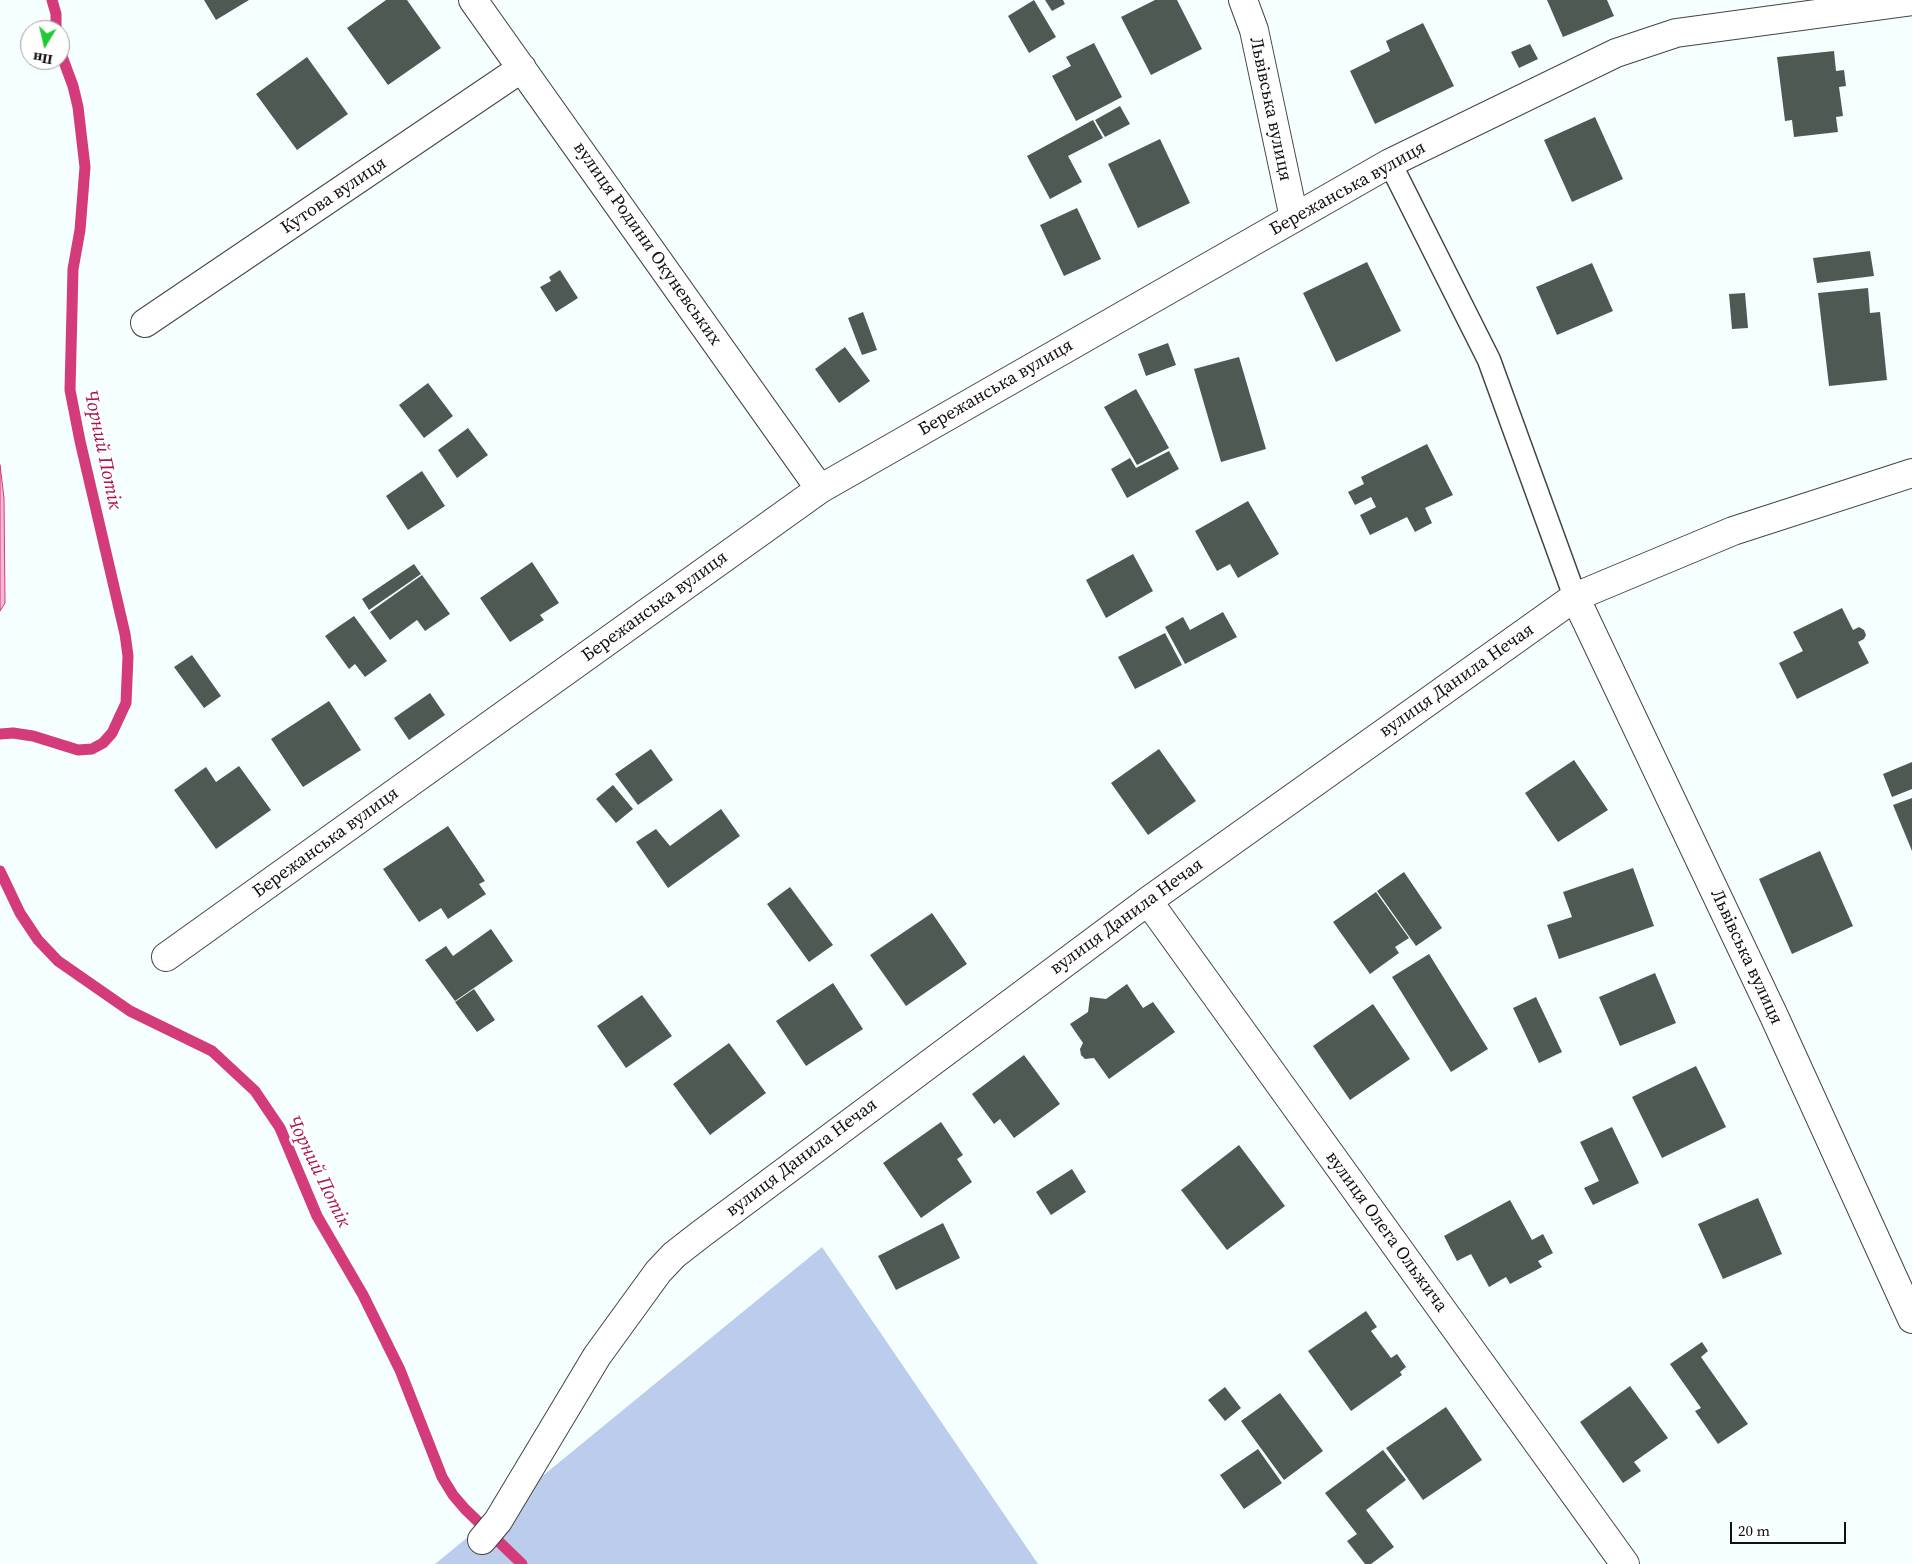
<!DOCTYPE html>
<html>
<head>
<meta charset="utf-8">
<style>
  body { margin:0 }
  #map { position:relative; width:1912px; height:1564px; overflow:hidden; background:#f5ffff; font-family:"Source Serif 4",serif }
  canvas { display:block }
  .north { position:absolute; left:20px; top:20px; width:50px; height:50px; box-sizing:border-box; background:#fff; border:1px solid #a0a0a0; border-radius:50%; rotate:189deg; font-size:14px; font-weight:700; line-height:20px; text-align:center; color:#111 }
  .north::after { content:''; display:block; margin:auto; width:18px; height:22px; background:#21c937; clip-path:polygon(50% 0,100% 100%,50% 72%,0 100%) }
  .scale { position:absolute; left:1730px; top:1522px; width:116px; height:22px; box-sizing:border-box; border:2px solid #111; border-top:0; padding-left:6px; font-size:15px; line-height:18px; white-space:nowrap; color:#111; -webkit-text-stroke:4px #fff; paint-order:stroke }
</style>
</head>
<body>
<div id="map">
<canvas width="1912" height="1564"></canvas>
<div class="north">Пн</div>
<div class="scale">20 m</div>
</div>
<script>
const c = document.querySelector('canvas').getContext('2d');
c.lineJoin = 'round';
function paint(path, color) { c.fillStyle = color; c.fill(path, 'evenodd'); }
const shape = rows => new Path2D(rows.map(r => 'M' + r).join(''));
function trace(path, color, width, dash) { c.strokeStyle = color; c.lineWidth = width; c.lineCap = dash ? 'butt' : 'round'; c.setLineDash(dash || []); c.stroke(path); }
function label(font, color, halo, rows, align = 'center') {
  c.font = font + ' "Source Serif 4",serif'; c.lineWidth = 5; c.setLineDash([]); c.textBaseline = 'middle'; c.strokeStyle = halo; c.fillStyle = color; for (const [text, x, y, turn = 0] of rows) {
    c.save(); c.translate(x, y); c.rotate((+turn || 0) * Math.PI / 180); c.textAlign = isNaN(turn) ? turn : align; if (halo) c.strokeText(text, 0, 0); c.fillText(text, 0, 0); c.restore();
  }
}
const green = shape([
  [822,1247,1038,1564,435,1564]
]);
const water = shape([
  [0,465,4,498,5,603,0,611,0,465]
]);
const stream = shape([
  [52,0,56,14,56,30],
  [0,734,13,733,33,736,78,750,92,749,103,743,112,733,126,703,128,656,125,634,80,441,70,390,73,269,80,230,85,167,78,107,73,86,60,51],
  [0,871,20,913,38,940,58,961,130,1011,212,1051,255,1091,280,1128,317,1216,363,1295,400,1370,442,1477,453,1495,465,1509,522,1564]
]);
const building = shape([
  [204,0,249,0,216,20],
  [386,0,407,0,441,48,388,85,347,28],
  [1034,0,1056,37,1029,53,1008,16],
  [1045,0,1063,0,1065,4,1052,11],
  [1155,0,1177,0,1202,49,1151,75,1121,17],
  [1547,0,1607,0,1614,16,1563,37],
  [1423,23,1454,86,1375,124,1350,71,1390,51,1386,41],
  [1094,43,1122,97,1076,121,1052,76,1071,66,1066,57],
  [1530,44,1538,59,1519,68,1511,52],
  [1834,51,1836,71,1844,70,1846,86,1839,87,1843,116,1836,117,1838,132,1794,137,1792,120,1785,121,1777,57],
  [307,57,348,114,297,150,256,94],
  [1120,106,1130,124,1105,137,1095,120],
  [1595,117,1623,179,1572,202,1544,140],
  [1093,120,1103,138,1068,156,1082,182,1050,199,1027,156],
  [1160,139,1190,203,1138,228,1108,164],
  [1077,208,1101,259,1064,276,1040,225],
  [1870,251,1874,276,1817,283,1813,258],
  [1367,262,1401,331,1336,362,1303,293],
  [1592,263,1613,311,1557,335,1536,287],
  [560,270,578,298,556,312,540,287,551,281,549,277],
  [1868,288,1870,313,1880,312,1887,380,1829,386,1818,293],
  [1745,293,1748,328,1732,329,1729,294],
  [863,312,877,350,862,355,848,318],
  [1168,343,1176,365,1146,376,1138,354],
  [845,347,870,381,839,403,815,369],
  [1239,357,1266,449,1221,462,1194,369],
  [428,383,453,416,424,438,399,405],
  [1136,389,1169,448,1137,465,1104,407],
  [468,428,488,455,457,478,438,450],
  [1427,444,1453,495,1425,508,1432,523,1415,532,1407,517,1370,535,1360,515,1376,507,1371,497,1355,505,1348,492,1364,484,1361,477],
  [1169,451,1179,469,1127,498,1111,469,1130,458,1136,468],
  [422,471,445,506,408,530,386,496],
  [1248,501,1279,554,1238,578,1230,564,1217,571,1195,531],
  [1133,554,1153,591,1106,618,1086,580],
  [532,562,559,603,540,615,544,620,510,642,480,598],
  [414,564,421,574,369,610,362,599],
  [422,575,450,614,425,631,417,620,390,640,370,612],
  [1842,608,1853,630,1859,627,1864,630,1866,635,1864,639,1858,642,1869,663,1797,699,1779,663,1803,651,1793,632],
  [1223,612,1237,637,1185,664,1165,627,1183,617,1190,630],
  [354,616,387,661,365,677,355,664,349,669,325,636],
  [1165,633,1182,665,1135,689,1118,657],
  [192,655,221,696,204,708,174,667],
  [430,693,445,715,409,740,394,718],
  [329,701,361,750,303,787,271,739],
  [651,749,673,780,638,805,615,774],
  [1159,749,1196,801,1148,835,1111,783],
  [1574,760,1608,810,1558,842,1525,793],
  [1912,762,1912,789,1892,797,1883,774],
  [239,766,271,810,216,849,174,790,206,767,216,782],
  [613,785,633,809,616,823,596,799],
  [1912,798,1912,851,1893,805],
  [721,809,740,836,668,888,636,842,656,829,670,846],
  [448,826,485,881,479,884,486,894,448,919,441,908,419,922,383,869],
  [1820,851,1853,926,1792,954,1759,879],
  [1633,868,1654,926,1559,959,1547,925,1572,917,1563,892],
  [1404,872,1442,928,1416,946,1377,891],
  [790,887,833,945,809,962,767,904],
  [1376,892,1409,938,1395,947,1399,953,1370,974,1333,922],
  [932,913,967,964,906,1006,870,955],
  [491,929,513,961,455,1001,425,960,446,946,453,956],
  [1429,954,1488,1049,1451,1072,1392,977],
  [1655,973,1676,1023,1620,1046,1599,997],
  [833,983,863,1029,806,1066,776,1021],
  [1127,984,1143,1008,1153,1002,1175,1032,1109,1079,1094,1058,1085,1059,1081,1055,1080,1049,1083,1043,1070,1024,1088,1012,1090,997,1106,999],
  [474,989,495,1020,477,1032,455,1002],
  [642,995,672,1036,626,1068,597,1026],
  [1536,997,1562,1052,1539,1063,1513,1008],
  [1373,1004,1410,1059,1350,1100,1313,1046],
  [729,1043,766,1093,710,1135,673,1084],
  [1024,1055,1060,1104,1014,1138,1000,1119,994,1124,972,1094],
  [1696,1066,1726,1127,1662,1158,1632,1097],
  [941,1122,963,1155,957,1159,972,1182,921,1218,883,1163],
  [1612,1127,1639,1183,1593,1205,1584,1188,1599,1181,1580,1142],
  [1239,1145,1285,1206,1227,1250,1181,1190],
  [1072,1169,1086,1192,1051,1215,1036,1192],
  [1758,1198,1782,1254,1723,1279,1698,1224],
  [1510,1200,1532,1240,1543,1234,1553,1253,1538,1261,1542,1267,1510,1284,1506,1277,1489,1287,1471,1254,1457,1261,1444,1236],
  [943,1223,960,1258,896,1290,878,1256],
  [1366,1311,1377,1327,1371,1331,1391,1358,1397,1354,1406,1367,1400,1372,1402,1375,1351,1411,1308,1351],
  [1702,1342,1708,1351,1701,1357,1748,1424,1718,1444,1695,1411,1701,1408,1670,1364],
  [1630,1386,1668,1438,1634,1462,1641,1471,1623,1483,1580,1422],
  [1225,1387,1241,1408,1225,1421,1208,1400],
  [1280,1393,1323,1451,1284,1480,1241,1421],
  [1446,1407,1482,1460,1423,1500,1386,1448],
  [1258,1449,1282,1483,1244,1509,1220,1475],
  [1383,1450,1406,1480,1366,1510,1394,1547,1371,1564,1365,1564,1347,1541,1357,1534,1325,1493]
]);
const service = shape([
  [1390,163,1489,360,1575,597]
]);
const minor = shape([
  [473,0,820,489],
  [1243,0,1254,30,1294,218],
  [145,323,522,68],
  [1575,597,1774,1016,1912,1319],
  [1148,901,1625,1564],
  [166,957,820,489,1390,163,1616,53,1676,33,1912,1],
  [482,1540,498,1521,597,1356,658,1272,674,1255,701,1234,1148,901,1575,597,1733,531,1912,473]
]);
const streetNames = [
  ["Львівська вулиця",1270,109,78],
  ["Бережанська вулиця",1348,189,-29],
  ["Кутова вулиця",334,196,-34],
  ["вулиця Родини Окуневських",647,244,55],
  ["Бережанська вулиця",996,388,-30],
  ["Бережанська вулиця",655,607,-36],
  ["вулиця Данила Нечая",1457,681,-35],
  ["Бережанська вулиця",326,843,-36],
  ["вулиця Данила Нечая",1127,917,-36],
  ["Львівська вулиця",1746,957,65],
  ["вулиця Данила Нечая",802,1158,-37],
  ["вулиця Олега Ольжича",1386,1232,54]
];
const waterNames = [
  ["Чорний Потік",102,450,78],
  ["Чорний Потік",318,1172,64]
];
paint(green, '#bcccec');
paint(water, '#f9b7d4');
trace(water, '#d33b7b', 1);
trace(stream, '#d33b7b', 11);
paint(building, '#4d5a54');
trace(service, '#444', 25);
trace(minor, '#444', 30);
trace(service, '#fff', 22);
trace(minor, '#fff', 28);
label('18px', '#111', '#fff', streetNames);
label('italic 19px', '#aa134d', '#fff', waterNames);
</script>
</body>
</html>
